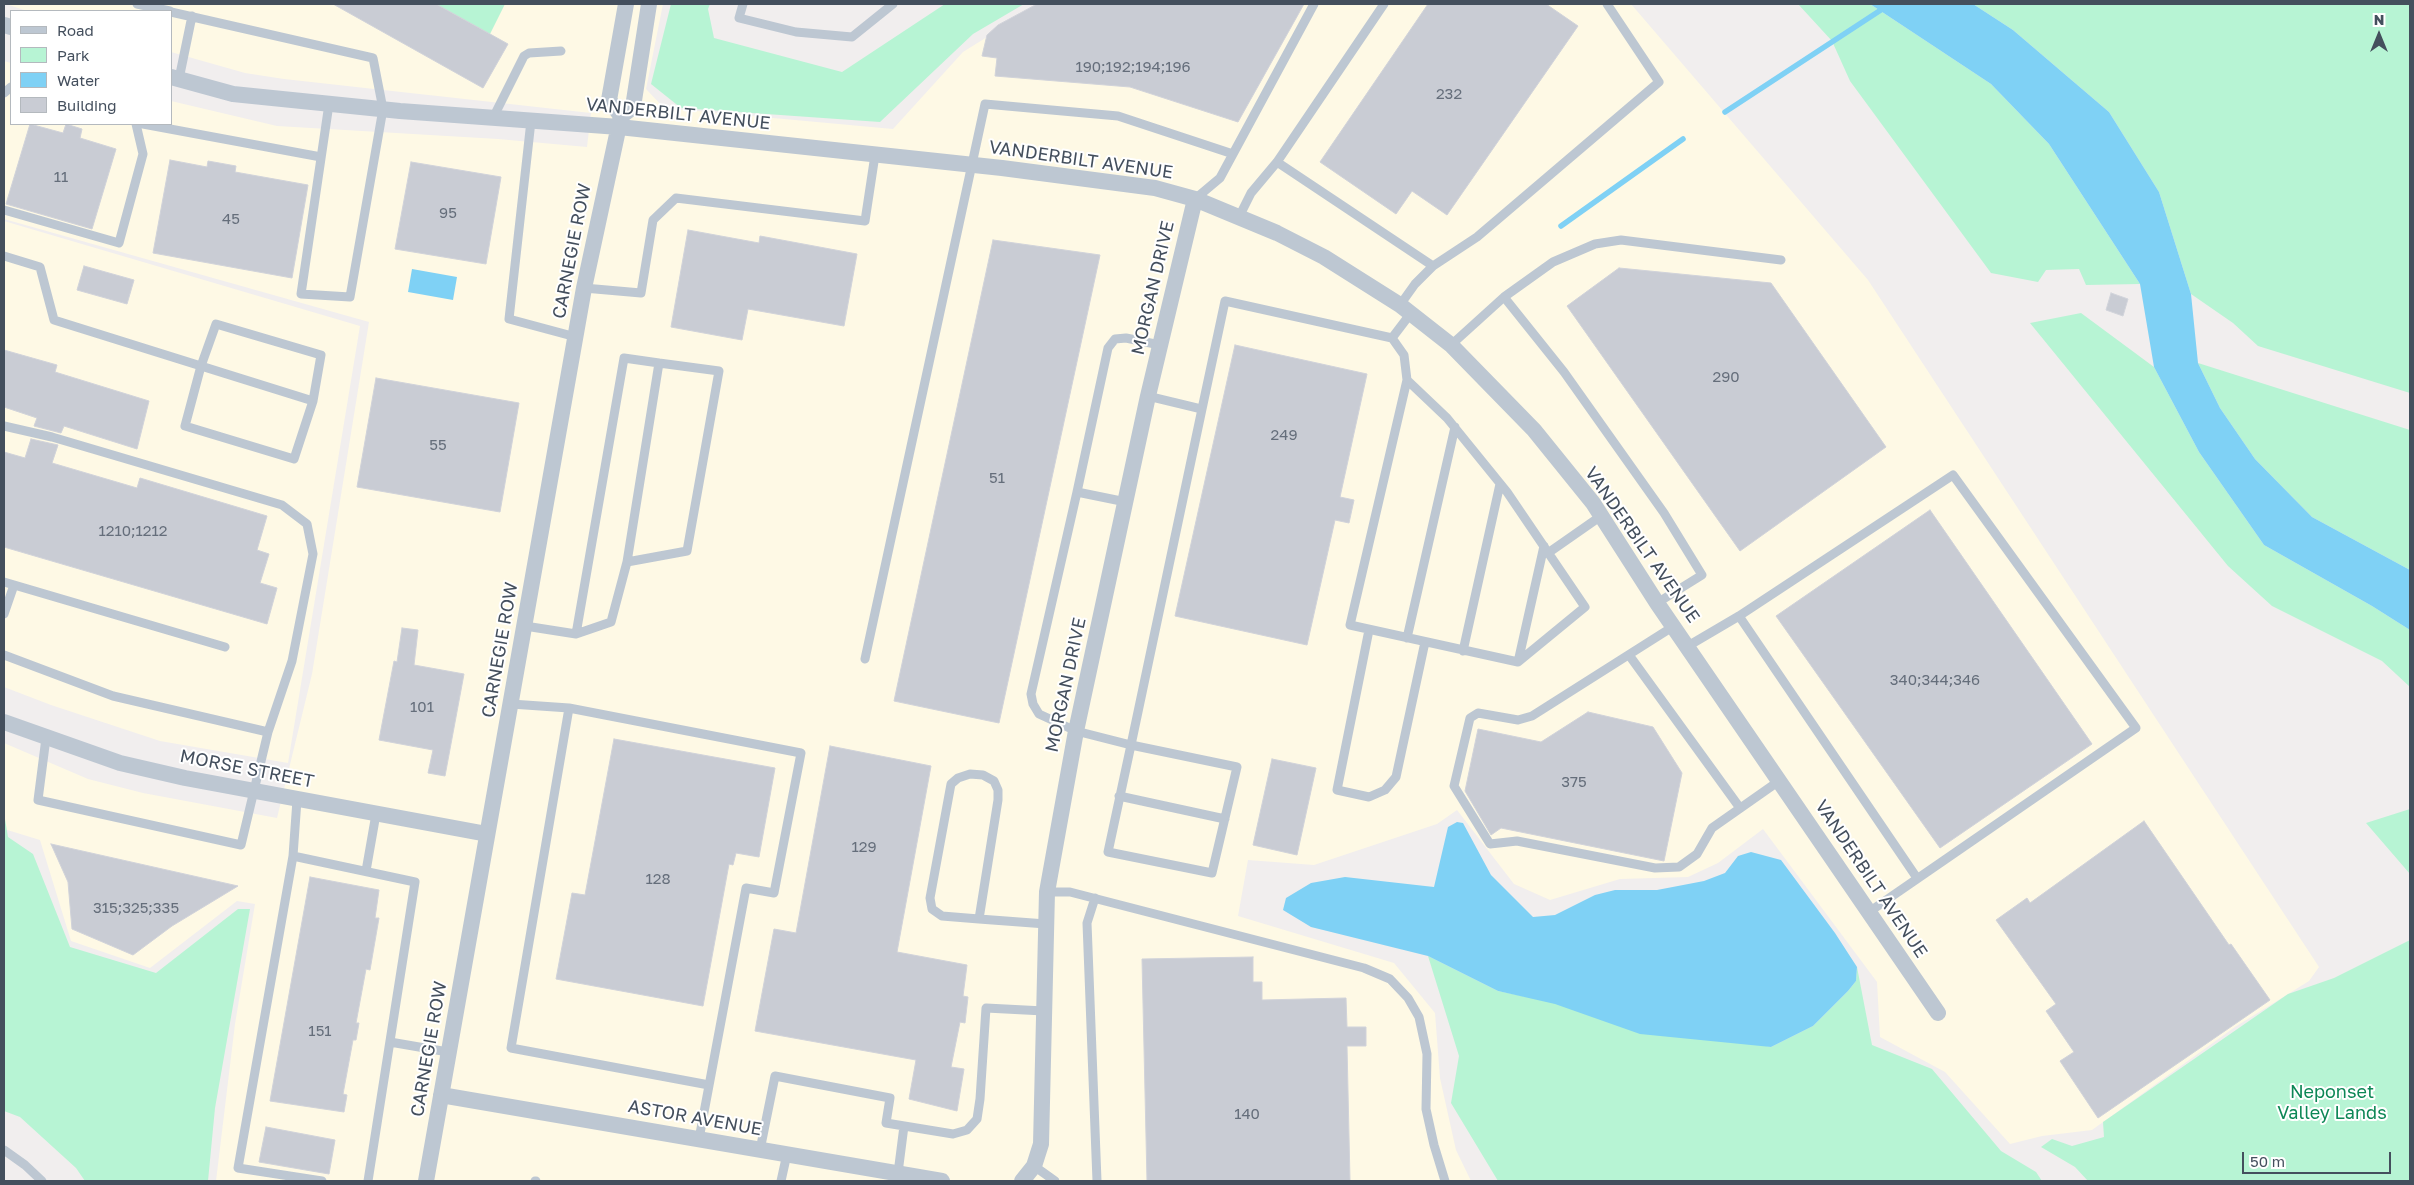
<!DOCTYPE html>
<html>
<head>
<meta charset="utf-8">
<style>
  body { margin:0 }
  #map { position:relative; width:2414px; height:1185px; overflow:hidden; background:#f1eeee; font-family:"Golos Text",sans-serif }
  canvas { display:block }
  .frame { position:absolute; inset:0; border:5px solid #444f5d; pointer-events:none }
  .legend { position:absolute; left:10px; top:10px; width:162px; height:115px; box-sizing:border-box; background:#fff; border:1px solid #b4b9be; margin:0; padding:6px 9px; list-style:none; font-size:15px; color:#444f5d }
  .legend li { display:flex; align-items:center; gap:10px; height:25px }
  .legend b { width:25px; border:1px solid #b4b9be }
  .north { position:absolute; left:2354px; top:10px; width:50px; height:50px; -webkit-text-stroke:4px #fff; paint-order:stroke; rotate:0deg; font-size:14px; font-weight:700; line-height:20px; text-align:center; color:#444f5d }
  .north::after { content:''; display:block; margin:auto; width:18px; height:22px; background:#444f5d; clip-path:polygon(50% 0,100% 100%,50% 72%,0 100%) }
  .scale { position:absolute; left:2242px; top:1152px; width:149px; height:22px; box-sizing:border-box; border:2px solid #444f5d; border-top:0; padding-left:6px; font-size:15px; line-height:18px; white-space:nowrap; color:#444f5d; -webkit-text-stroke:4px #fff; paint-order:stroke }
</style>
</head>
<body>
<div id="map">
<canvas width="2414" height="1185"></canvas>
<div class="frame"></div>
<ul class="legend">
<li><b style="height:6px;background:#bdc7d2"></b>Road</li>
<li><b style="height:14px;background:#b7f4d4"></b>Park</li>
<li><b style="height:14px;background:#7fd1f5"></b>Water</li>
<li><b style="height:14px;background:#c9ccd4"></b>Building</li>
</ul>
<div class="north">N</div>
<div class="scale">50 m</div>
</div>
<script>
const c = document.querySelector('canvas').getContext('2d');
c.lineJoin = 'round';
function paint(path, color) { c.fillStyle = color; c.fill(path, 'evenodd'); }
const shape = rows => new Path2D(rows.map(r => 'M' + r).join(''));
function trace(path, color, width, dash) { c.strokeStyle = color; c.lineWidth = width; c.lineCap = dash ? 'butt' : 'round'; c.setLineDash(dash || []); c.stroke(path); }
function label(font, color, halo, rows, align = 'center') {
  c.font = font + ' "Golos Text",sans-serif'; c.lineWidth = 4; c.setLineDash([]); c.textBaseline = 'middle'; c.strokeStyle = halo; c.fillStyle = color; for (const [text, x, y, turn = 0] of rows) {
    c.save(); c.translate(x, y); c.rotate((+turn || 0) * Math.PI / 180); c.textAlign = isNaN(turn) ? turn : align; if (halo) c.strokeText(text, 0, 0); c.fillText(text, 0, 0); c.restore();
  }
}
const commercial = shape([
  [6,4,663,4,646,89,664,108,893,129,963,52,1040,4,1631,4,1868,280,2319,967,2309,981,2235,1027,2092,1130,2042,1136,2010,1144,1945,1072,1880,1037,1877,982,1763,829,1718,863,1688,877,1620,879,1550,900,1514,884,1457,810,1437,824,1314,865,1248,860,1238,916,1394,963,1435,1013,1440,1078,1456,1150,1471,1181,216,1181,235,1024,255,904,237,901,150,968,71,941,40,840,4,829,4,743,88,779,143,793,277,818,312,674,369,322,4,219,4,61,11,63,11,124,171,124,171,101,277,126,498,139,587,147,591,113,284,79,245,73,171,52,171,11,27,11],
  [4,221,360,326,288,763,160,741,51,705,4,687]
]);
const green = shape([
  [436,4,505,4,490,34],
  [671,4,710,4,708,9,714,38,842,72,945,4,1024,4,973,34,880,122,681,108,651,84],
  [1798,4,1870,4,1991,84,2049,144,2140,284,2086,285,2079,269,2046,270,2038,282,1991,273,1850,81,1832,41],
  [1973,4,2410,4,2410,393,2258,346,2233,323,2191,294,2159,192,2109,112,2013,30],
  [2081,313,2154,367,2199,452,2264,545,2372,606,2410,630,2410,687,2382,661,2272,606,2228,566,2030,323],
  [2198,363,2410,430,2410,570,2312,517,2255,459,2220,408],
  [2410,809,2410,874,2366,823],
  [4,813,8,837,33,854,70,947,156,973,238,909,250,909,215,1108,208,1181,85,1181,76,1168,20,1117,4,1111],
  [2410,940,2410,1181,2088,1181,2075,1167,2041,1147,2052,1139,2072,1146,2104,1137,2103,1122,2288,994,2334,978],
  [1428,956,1498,991,1771,1047,1813,1026,1848,991,1856,981,1857,967,1872,1045,1932,1069,2001,1151,2036,1172,2042,1181,1498,1181,1451,1103,1459,1056]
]);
const water = shape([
  [1870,4,1973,4,2013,30,2109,112,2159,192,2191,294,2198,363,2220,408,2255,459,2312,517,2410,570,2410,630,2372,606,2264,545,2199,452,2154,367,2140,284,2049,144,1991,84],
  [412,269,457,277,453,300,408,292],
  [1457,822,1463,823,1491,875,1533,917,1555,915,1595,895,1615,890,1657,890,1704,881,1725,873,1738,856,1751,852,1781,860,1835,933,1857,967,1856,981,1848,991,1813,1026,1771,1047,1640,1034,1555,1004,1498,991,1428,956,1311,927,1283,910,1286,898,1311,883,1345,877,1434,887,1448,827]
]);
const stream = shape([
  [1725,112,1890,4],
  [1561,226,1683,139]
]);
const building = shape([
  [333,4,436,4,508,44,483,88,333,4],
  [1037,4,1304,4,1238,122,1130,87,995,76,997,58,982,56,987,35,998,25,1037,4],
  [1428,4,1546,4,1578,26,1447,215,1412,191,1396,214,1320,162,1428,4],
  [30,124,63,133,66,124,82,129,80,138,116,149,92,229,6,204,30,124],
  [170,160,207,167,208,161,236,166,235,172,308,185,292,278,153,253,170,160],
  [411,162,501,177,486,264,395,249,411,162],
  [688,230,759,243,760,236,857,254,844,326,748,309,742,340,671,327,688,230],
  [993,240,1100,255,999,723,894,701,993,240],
  [84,266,134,280,127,304,77,290,84,266],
  [1619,268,1771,283,1886,447,1740,551,1567,306,1619,268],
  [2111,293,2128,299,2123,316,2106,310,2111,293],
  [1235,345,1367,374,1340,497,1354,500,1349,523,1335,520,1307,645,1175,616,1235,345],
  [4,350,57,365,55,372,149,401,137,449,64,426,61,433,34,426,37,418,4,407,4,350],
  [376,378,519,403,500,512,357,487,376,378],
  [31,439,58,445,52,463,137,488,140,478,267,516,257,550,269,554,260,583,277,588,267,624,4,547,4,452,25,458,31,439],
  [1930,510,2092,744,1940,848,1776,616,1930,510],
  [402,628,418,630,414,665,464,674,445,776,428,773,433,750,379,740,394,661,397,662,402,628],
  [1588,712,1653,727,1682,773,1664,861,1501,828,1491,835,1465,791,1478,729,1541,742,1588,712],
  [614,739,775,768,759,857,736,853,733,865,729,864,703,1006,556,979,572,893,585,895,614,739],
  [830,746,931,766,897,952,967,965,963,996,968,997,965,1023,960,1022,951,1067,964,1069,957,1111,909,1099,916,1060,755,1031,774,929,796,933,830,746],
  [1272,759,1316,768,1297,855,1253,845,1272,759],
  [2144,821,2229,945,2231,944,2270,1000,2098,1118,2060,1061,2074,1052,2046,1011,2056,1004,1996,920,2027,898,2030,903,2144,821],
  [51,844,238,886,172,926,133,955,72,929,68,882,51,844],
  [310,877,379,890,375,918,379,918,370,970,366,969,356,1023,359,1023,356,1040,353,1040,343,1094,347,1095,344,1112,270,1101,310,877],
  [1253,957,1253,982,1262,982,1262,1000,1346,998,1347,1027,1366,1027,1366,1046,1347,1046,1350,1181,1147,1181,1142,959,1253,957],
  [266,1127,335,1140,329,1174,259,1162,266,1127]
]);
const service = shape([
  [137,4,170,11],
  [743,4,739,18,796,32,852,37,893,4],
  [171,12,373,58,383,109,350,297,301,294,329,104],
  [179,79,192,16],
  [4,93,11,87],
  [493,118,524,56,529,53,561,51],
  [531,121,509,319,576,337],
  [143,124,321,157],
  [1277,162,1433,266],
  [1195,199,1220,178,1314,4],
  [4,210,119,243,143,154,136,124],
  [1239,217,1251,193,1277,162,1384,4],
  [4,256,40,267,54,320,201,366,313,401,294,459,185,426,201,366,216,324,321,355,313,401],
  [584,288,641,293,653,220,676,198,865,221,875,155],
  [1504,297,1564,372,1664,513,1702,575,1657,603],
  [1400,305,1415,284,1433,266,1477,237,1659,82,1607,4],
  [1392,338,1411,313],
  [1451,345,1504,297,1553,262,1595,244,1621,240,1781,260],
  [1407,380,1350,625,1518,662],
  [1148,396,1202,409],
  [4,426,52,437,282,505,307,524,313,554,292,661,268,732],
  [1077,492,1031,694,1033,704,1039,714,1076,731,1131,745,1237,767,1212,873,1108,852,1131,745,1202,409,1225,301,1392,338,1404,355,1407,380,1447,418,1507,492,1585,607,1518,662],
  [1126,502,1077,492,1108,348,1115,339,1126,338,1160,345],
  [1548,553,1601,516],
  [4,582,225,647],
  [4,614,14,585],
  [1739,616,1917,878],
  [525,626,576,634,611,622,627,562,659,363,719,371,687,551,627,562],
  [1674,626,1532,716,1518,720,1478,713,1470,718,1454,786,1490,844,1517,841,1655,868,1679,867,1697,854,1712,828,1779,781],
  [1369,630,1337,790,1369,797,1385,790,1396,777,1425,642],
  [576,634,624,358,659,363],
  [1407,638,1455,427],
  [1688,646,1739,616,1953,475,2136,728,1869,912],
  [1463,651,1500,484],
  [4,655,113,696,268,732,241,845,38,800,46,738],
  [1629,655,1740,808],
  [865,659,985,104,1118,116,1233,154],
  [1518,662,1544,546],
  [511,704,569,708,801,753,774,893,746,888,699,1139],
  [569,708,511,1048,709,1085],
  [1119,796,1225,819],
  [297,800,293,856,415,882,368,1181],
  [293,856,238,1168,322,1181],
  [366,871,376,814],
  [1047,892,1070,892,1364,968,1390,979,1408,998,1419,1017,1427,1054,1426,1109,1434,1145,1445,1181],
  [1095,898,1087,923,1097,1181],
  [979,919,998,800,998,790,994,781,983,775,970,774,958,778,951,784,930,898,932,909,942,916,979,919,1046,924],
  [390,1042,448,1052],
  [4,1150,25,1165,42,1181],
  [760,1150,775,1076,890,1098,886,1123,953,1134,967,1130,977,1119,980,1099,986,1008,1044,1011],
  [1034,1166,1055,1181],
  [898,1173,904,1126],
  [535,1181,536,1181],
  [781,1181,787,1154]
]);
const minor = shape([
  [4,25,11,27],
  [171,77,233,94,400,111,619,127,1002,168,1155,188,1195,199,1277,233,1324,257,1400,305,1451,345,1534,430,1593,503,1657,603,1938,1013],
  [621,116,609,100,626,4],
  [4,722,120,763,185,778,487,834],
  [441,1095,942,1181],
  [426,1181,584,288,621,116,633,107,649,4],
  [1022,1181,1034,1166,1041,1144,1047,892,1076,731,1148,396,1195,199]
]);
const numberNames = [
  ["190;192;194;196",1133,67],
  ["232",1449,94],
  ["11",61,177],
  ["95",448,213],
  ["45",231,219],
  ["290",1726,377],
  ["249",1284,435],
  ["55",438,445],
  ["51",997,478],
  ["1210;1212",133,531],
  ["340;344;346",1935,680],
  ["101",422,707],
  ["375",1574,782],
  ["129",864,847],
  ["128",658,879],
  ["315;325;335",136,908],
  ["151",320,1031],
  ["140",1247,1114]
];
const streetNames = [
  ["VANDERBILT AVENUE",678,114,6],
  ["VANDERBILT AVENUE",1081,160,8],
  ["CARNEGIE ROW",572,251,-79],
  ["MORGAN DRIVE",1153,288,-77],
  ["VANDERBILT AVENUE",1642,545,55],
  ["CARNEGIE ROW",500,650,-80],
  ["MORGAN DRIVE",1066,685,-78],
  ["MORSE STREET",247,769,11],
  ["VANDERBILT AVENUE",1871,879,56],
  ["CARNEGIE ROW",429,1049,-80],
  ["ASTOR AVENUE",695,1118,10]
];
const parkNames = [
  ["Neponset",2332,1092],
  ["Valley Lands",2332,1113]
];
paint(commercial, '#fef9e5');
paint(green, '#b7f4d4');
paint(water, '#7fd1f5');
trace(stream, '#7fd1f5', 5.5);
paint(building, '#c9ccd4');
trace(building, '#d1d3da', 1);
trace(service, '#bdc7d2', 9);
trace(minor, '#bdc7d2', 16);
label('15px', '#656e7b', null, numberNames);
label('18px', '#444f5d', '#fff', streetNames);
label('18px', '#0d8756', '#fff', parkNames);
</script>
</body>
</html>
